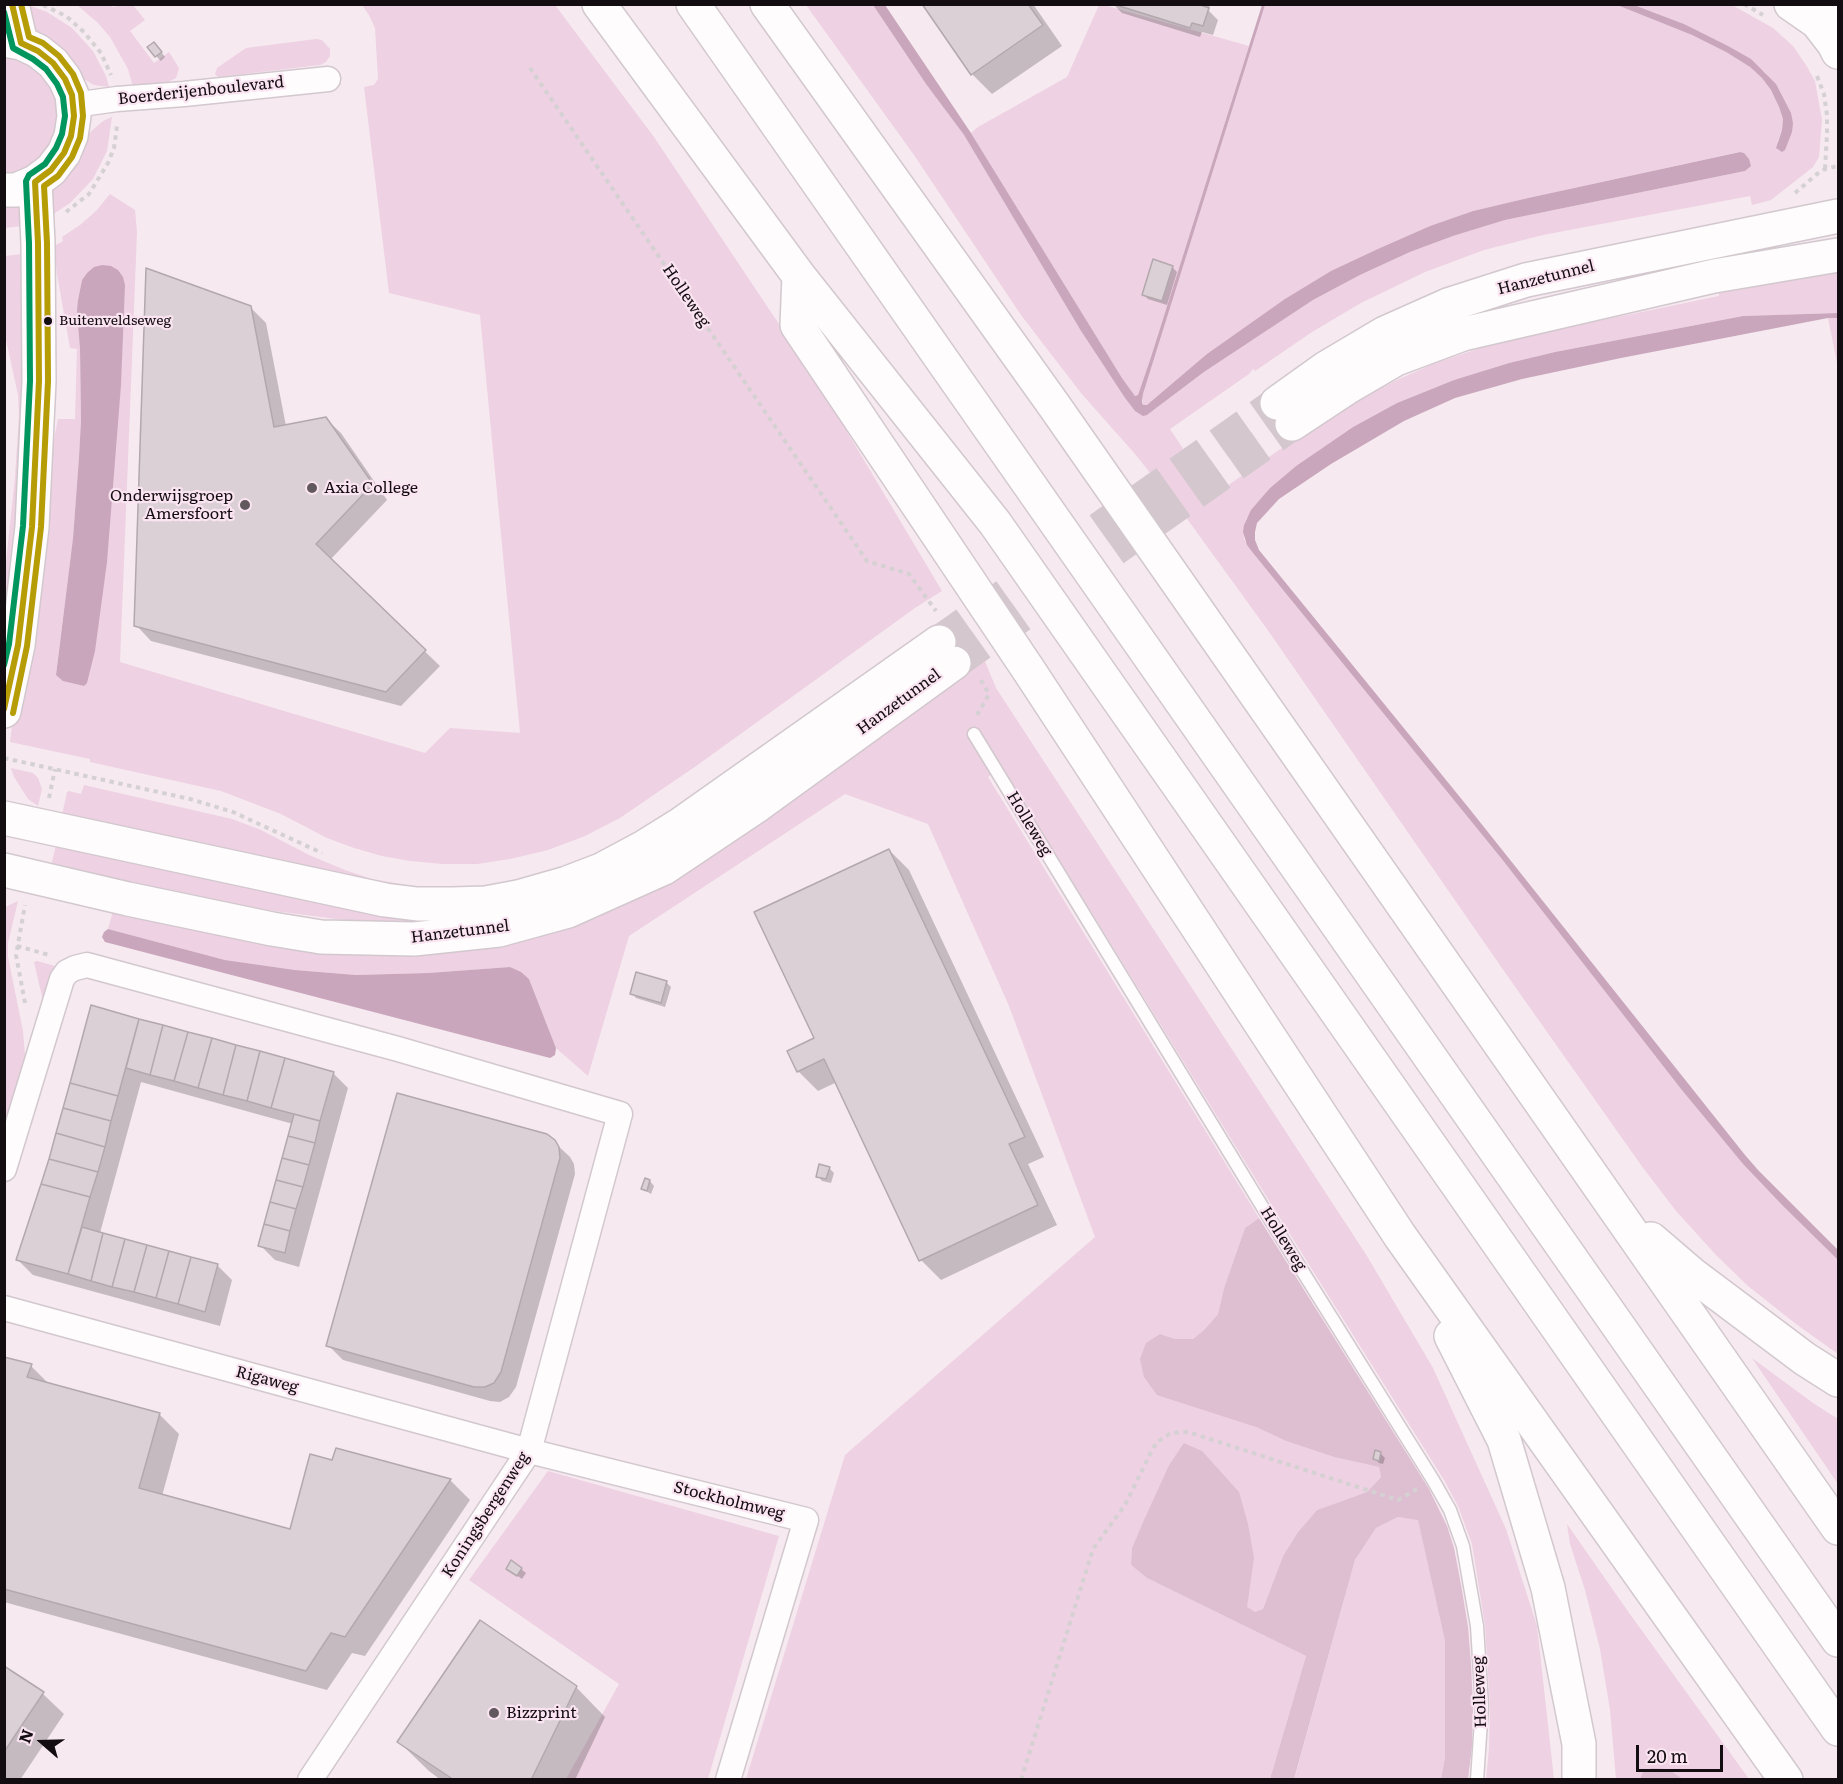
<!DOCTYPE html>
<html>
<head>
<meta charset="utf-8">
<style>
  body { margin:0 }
  #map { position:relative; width:1843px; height:1784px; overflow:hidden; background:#f6e9f0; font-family:Literata,serif }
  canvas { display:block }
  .frame { position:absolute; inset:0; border:6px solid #130c10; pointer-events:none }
  .north { position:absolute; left:12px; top:1712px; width:60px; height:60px; -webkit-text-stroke:4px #fbe4f1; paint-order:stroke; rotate:290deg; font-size:16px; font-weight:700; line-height:24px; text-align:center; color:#130c10 }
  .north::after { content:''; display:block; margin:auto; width:21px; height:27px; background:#130c10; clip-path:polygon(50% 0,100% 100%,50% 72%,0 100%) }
  .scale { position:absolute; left:1636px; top:1745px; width:87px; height:27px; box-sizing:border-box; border:3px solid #130c10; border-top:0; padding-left:8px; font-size:18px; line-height:21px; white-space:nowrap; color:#130c10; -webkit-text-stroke:4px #fbe4f1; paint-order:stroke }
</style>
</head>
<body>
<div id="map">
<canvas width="1843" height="1784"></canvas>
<div class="frame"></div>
<div class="north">N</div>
<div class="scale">20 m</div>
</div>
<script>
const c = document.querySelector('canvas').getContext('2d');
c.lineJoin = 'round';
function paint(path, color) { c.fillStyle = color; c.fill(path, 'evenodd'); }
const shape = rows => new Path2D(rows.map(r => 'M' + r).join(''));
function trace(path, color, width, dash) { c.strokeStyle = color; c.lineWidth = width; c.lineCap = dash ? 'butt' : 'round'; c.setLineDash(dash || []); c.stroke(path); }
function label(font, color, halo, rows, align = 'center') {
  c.font = font + ' Literata,serif'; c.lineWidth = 4.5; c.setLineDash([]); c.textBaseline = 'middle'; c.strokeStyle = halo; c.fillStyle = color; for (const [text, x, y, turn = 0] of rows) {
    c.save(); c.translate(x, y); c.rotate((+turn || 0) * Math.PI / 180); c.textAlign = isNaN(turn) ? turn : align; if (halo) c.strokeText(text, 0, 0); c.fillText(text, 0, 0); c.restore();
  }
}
const green = shape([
  [28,5,47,12,72,28,93,51,106,76,109,87,94,85,82,78,32,28],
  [77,5,111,5,113,7,122,5,133,5,145,20,130,31,154,63,169,52,179,68,176,78,168,82,133,87,128,69,110,37,98,23],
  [362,5,555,5,654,137,815,378,942,591,915,608,699,764,620,818,585,836,548,850,510,859,477,864,443,864,410,861,382,856,354,848,327,838,281,814,221,791,90,762,90,759,10,742,39,517,58,419,75,419,77,349,70,348,57,274,54,246,63,241,62,237,80,225,96,211,110,194,135,210,137,232,120,662,425,753,450,728,520,733,480,315,389,293,364,87,374,85,378,79,375,28,369,15],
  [87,273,84,686,56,674,73,538,79,457,81,420,80,349,78,300,82,280],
  [806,5,873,5,926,84,964,135,1081,331,1125,398,1135,411,1147,415,1204,372,1313,300,1360,275,1410,252,1453,236,1505,220,1745,171,1744,153,1739,152,1528,198,1473,211,1430,226,1380,248,1147,405,1143,405,1143,394,1265,5,1617,5,1692,35,1726,52,1750,67,1762,78,1771,90,1779,107,1783,119,1782,130,1777,143,1792,132,1766,73,1684,24,1634,5,1732,5,1773,28,1793,46,1806,65,1815,81,1822,120,1819,157,1813,167,1771,200,1752,205,1750,196,1543,235,1484,250,1425,272,1361,303,1312,332,1255,371,1253,369,1249,374,1170,429,1214,495,1295,439,1356,401,1397,380,1433,364,1501,341,1719,296,1719,293,1770,284,1777,279,1838,267,1838,313,1743,316,1555,352,1509,363,1454,380,1397,403,1353,427,1296,466,1270,488,1247,518,1244,525,1244,539,1253,553,1501,858,1681,1089,1743,1164,1783,1206,1838,1260,1838,1354,1796,1324,1748,1286,1717,1256,1676,1211,1641,1165,1504,971,1267,629,1185,516,1135,454,1081,393,1021,315,914,155],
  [1099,5,1104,5,1249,46,1151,357,1138,395,1135,396,1122,378,971,133,978,127,1067,77],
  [316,39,322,40,330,49,330,56,326,62,320,65,218,77,215,74,217,68,246,48],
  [5,56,16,58,30,64,42,74,52,86,57,101,59,116,57,131,51,146,41,159,27,168,12,174,5,175],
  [112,117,107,151,93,179,70,203,52,215,52,187,87,135,103,121],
  [19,200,29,225,5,228,4,202],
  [23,254,33,333,5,662,4,581,15,477,19,415,18,395,5,335,5,256],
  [1828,318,1838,318,1838,368],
  [984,659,996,688,1367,1256,1433,1368,1506,1529,1537,1626,1554,1779,1486,1779,1489,1749,1490,1706,1485,1625,1472,1544,1458,1506,1444,1480,1276,1212,1002,767,988,777,1259,1218,1245,1228,1224,1288,1218,1314,1204,1330,1193,1339,1175,1339,1160,1334,1256,1427,1286,1441,1334,1457,1379,1467,1381,1477,1367,1492,1317,1510,1298,1532,1283,1556,1263,1609,1255,1612,1247,1608,1247,1599,1185,1443,1169,1465,1132,1548,1131,1565,1147,1578,1306,1656,1270,1779,746,1779,845,1455,1095,1237,1009,1006,928,824,845,794,629,936,588,1076,556,1048,529,979,510,967,428,973,356,975,295,970,225,960,108,929,113,911,437,943,966,672],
  [11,768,33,773,38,778,42,789,38,806,28,799,14,777],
  [84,785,232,819,261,830,309,855,345,870,372,879,423,888,444,896,62,815,67,792,69,791,81,794],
  [56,845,345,908,474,923,359,922,244,907,51,866],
  [18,901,8,943,8,957,23,1031,26,1069,5,1142,5,907],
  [37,961,59,967,44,1005,34,962],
  [1752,1358,1813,1403,1838,1419,1838,1484],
  [548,1471,779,1536,708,1779,566,1779,619,1684,469,1580],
  [1398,1517,1418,1519,1445,1641,1445,1757,1441,1779,1294,1780,1355,1560,1376,1528],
  [1567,1524,1627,1610,1749,1779,1683,1779,1668,1769,1643,1772,1640,1779,1616,1779,1610,1710,1600,1649,1585,1590,1570,1544]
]);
const forest = shape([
  [1259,1218,1429,1489,1447,1526,1454,1548,1462,1590,1468,1627,1471,1664,1473,1706,1472,1747,1468,1779,1441,1779,1445,1757,1445,1641,1418,1520,1398,1517,1376,1528,1355,1560,1294,1779,1270,1779,1306,1656,1147,1578,1131,1565,1132,1548,1144,1520,1169,1465,1184,1443,1202,1451,1239,1492,1248,1524,1254,1558,1247,1607,1255,1612,1263,1609,1283,1556,1298,1532,1317,1510,1367,1492,1381,1477,1379,1467,1334,1457,1286,1441,1256,1427,1157,1395,1144,1377,1140,1359,1146,1343,1160,1334,1175,1339,1193,1339,1204,1330,1218,1314,1224,1288,1245,1228],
  [1652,1768,1668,1769,1683,1779,1640,1779,1643,1772]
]);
const water = shape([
  [873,5,885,5,971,133,1122,378,1135,396,1138,395,1151,357,1262,5,1265,5,1143,394,1142,402,1143,405,1147,405,1207,354,1285,299,1331,271,1380,248,1430,226,1473,211,1528,198,1740,152,1744,153,1749,159,1751,166,1745,171,1505,220,1453,236,1410,252,1360,275,1313,300,1204,372,1147,415,1143,416,1135,411,1125,398,1081,331,964,135,926,84],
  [1617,5,1634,5,1684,24,1728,46,1751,59,1776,84,1791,113,1793,123,1792,132,1785,150,1782,152,1776,148,1782,130,1783,119,1779,107,1771,90,1762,78,1750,67,1726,52,1692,35],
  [102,265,111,266,118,270,123,277,125,285,121,385,107,562,95,651,87,683,84,686,63,681,56,675,73,538,79,457,81,420,80,349,77,310,78,300,82,280,87,273,94,267],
  [1838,313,1838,318,1828,318,1621,358,1522,379,1455,398,1404,421,1331,464,1279,499,1257,523,1255,532,1255,540,1259,550,1468,807,1745,1155,1758,1170,1838,1250,1838,1260,1783,1206,1743,1164,1681,1089,1501,858,1253,553,1247,545,1243,532,1244,525,1251,510,1270,488,1296,466,1353,427,1397,403,1454,380,1509,363,1555,352,1743,316],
  [108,929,225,960,295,970,356,975,428,973,510,967,521,972,529,979,556,1048,555,1055,550,1058,105,942,102,937,104,932]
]);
const shadow = shape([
  [924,4,1033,4,1062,46,992,94,972,74],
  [1113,4,1210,4,1209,11,1218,20,1213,35,1202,32,1200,37,1122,13],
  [159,49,165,57,161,61,156,56],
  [1172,267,1177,272,1167,305,1148,299,1144,295],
  [250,307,266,323,286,426,325,418,341,433,387,500,330,560,440,666,401,706,151,641,136,625],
  [889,850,909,870,1044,1157,1028,1164,1057,1225,941,1280,921,1260,837,1082,818,1091,798,1071,816,1039],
  [666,982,671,987,665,1007,636,998,632,993],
  [92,1007,333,1073,348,1088,299,1267,275,1260,260,1245,293,1124,141,1082,100,1233,217,1265,232,1280,220,1326,33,1275,18,1260,58,1134],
  [554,1142,570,1157,574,1164,575,1174,516,1387,509,1397,500,1402,490,1401,343,1360,328,1345],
  [829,1168,834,1173,831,1183,822,1181,818,1176],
  [650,1181,654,1186,651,1194,643,1189],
  [4,1358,31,1366,50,1385,159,1414,179,1434,162,1496,291,1531,333,1462,337,1449,450,1480,470,1500,365,1656,352,1653,327,1690,4,1602],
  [1381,1454,1385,1458,1383,1464,1379,1463,1374,1458],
  [508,1569,521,1569,526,1573,522,1579],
  [4,1667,43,1694,64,1714,20,1780,4,1780],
  [576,1687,605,1717,575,1780,441,1780,429,1771,399,1742]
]);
const building = shape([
  [922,4,1028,4,1043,25,971,75,922,4],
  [1113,4,1198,4,1209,8,1203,26,1192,23,1190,28,1113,4],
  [154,42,162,52,155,57,147,47,154,42],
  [1153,259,1173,266,1162,301,1142,295,1153,259],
  [146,268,251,306,274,427,326,417,373,484,316,544,426,650,386,692,134,626,146,268],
  [889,849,1025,1137,1009,1144,1038,1205,919,1261,824,1059,797,1072,787,1051,814,1038,754,912,889,849],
  [636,972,667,981,661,1003,630,994,636,972],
  [91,1005,139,1019,118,1096,70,1083,91,1005],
  [139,1019,163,1025,150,1075,126,1068,139,1019],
  [163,1025,188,1032,174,1081,150,1075,163,1025],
  [188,1032,212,1038,198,1088,174,1081,188,1032],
  [212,1038,236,1045,223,1095,198,1088,212,1038],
  [236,1045,260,1051,247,1101,223,1095,236,1045],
  [260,1051,285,1058,271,1108,247,1101,260,1051],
  [285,1058,334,1072,320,1121,271,1108,285,1058],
  [70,1083,118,1096,111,1121,63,1108,70,1083],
  [397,1093,547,1134,555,1140,559,1147,560,1158,501,1372,494,1383,485,1387,474,1387,326,1346,397,1093],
  [63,1108,111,1121,105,1147,56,1133,63,1108],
  [294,1114,320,1121,315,1143,288,1136,294,1114],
  [56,1133,105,1147,98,1172,49,1159,56,1133],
  [288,1136,315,1143,309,1165,282,1158,288,1136],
  [282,1158,309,1165,303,1187,276,1180,282,1158],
  [49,1159,98,1172,90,1197,41,1184,49,1159],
  [819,1164,830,1167,826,1179,816,1177,819,1164],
  [645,1178,650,1180,647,1191,641,1189,645,1178],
  [276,1180,303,1187,296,1209,270,1202,276,1180],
  [41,1184,90,1197,68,1274,16,1260,41,1184],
  [270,1202,296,1209,290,1231,264,1224,270,1202],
  [264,1224,290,1231,285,1253,258,1246,264,1224],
  [82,1227,103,1233,91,1281,68,1274,82,1227],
  [103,1233,125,1239,112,1287,91,1281,103,1233],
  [125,1239,147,1245,134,1292,112,1287,125,1239],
  [147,1245,169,1251,156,1298,134,1292,147,1245],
  [169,1251,191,1257,178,1304,156,1298,169,1251],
  [191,1257,218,1264,205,1312,178,1304,191,1257],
  [4,1357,32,1364,27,1377,160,1413,139,1488,290,1529,310,1454,332,1460,336,1448,451,1479,345,1637,331,1633,306,1671,4,1589,4,1357],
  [1375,1450,1381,1452,1379,1461,1373,1459,1375,1450],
  [511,1560,522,1568,517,1576,506,1569,511,1560],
  [480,1620,577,1686,531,1780,454,1780,397,1742,480,1620],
  [4,1666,44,1692,4,1752,4,1666]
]);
const secondaryTunnel = shape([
  [939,642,1277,403],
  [954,663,1292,424]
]);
const path = shape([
  [1744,4,1763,15],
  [43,5,66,16,84,32,101,53,111,75],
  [530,68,867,561,909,574,936,611],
  [1817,76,1824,94,1827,115,1827,134,1825,169],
  [1795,193,1817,174,1825,169,1838,166],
  [66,212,89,194,108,163,114,148,117,126],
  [977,715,989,694,979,677],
  [4,758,190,799,233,812,322,853],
  [49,798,55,769],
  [17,946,49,955],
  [25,1003,16,955,25,905],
  [1021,1780,1093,1549,1125,1505,1151,1452,1157,1442,1171,1433,1188,1432,1398,1500,1417,1489]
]);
const service = shape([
  [974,734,1268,1216,1433,1480,1450,1510,1463,1546,1477,1626,1482,1706,1477,1780]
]);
const minor = shape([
  [1817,22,1835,9,1838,8],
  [74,105,117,99,184,94,328,79],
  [4,1169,62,979,67,972,75,968,87,965,398,1049,620,1114,529,1451,310,1780],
  [4,1308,529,1451,806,1520,728,1780]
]);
const secondary = shape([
  [12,4,21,43],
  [1791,4,1817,22,1834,44,1838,52],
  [4,40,21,43,38,51,53,63,65,79,72,95,74,116,71,136,64,153,51,170,35,182,16,190,4,190],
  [1277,403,1326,368,1385,333,1448,305,1526,280,1838,216],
  [1292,424,1348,387,1396,359,1463,334,1714,276,1838,255],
  [4,711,18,645,32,527,39,381,38,243,35,182],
  [4,818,385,900,417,904,453,904,486,903,518,897,567,883,601,870,644,847,681,824,939,642],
  [4,870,128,899,272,929,321,937,414,939,499,930,568,911,664,868,758,805,954,663]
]);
const motorway = shape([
  [599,4,799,276,995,523,1838,1729],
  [693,4,1838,1640],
  [767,4,1053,404,1838,1528],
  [799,276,797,325,1028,669,1400,1236,1786,1780],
  [1651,1239,1693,1275,1805,1359,1838,1380],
  [1451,1336,1504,1440,1548,1588,1579,1744,1579,1780]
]);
const bus1 = shape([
  [4,709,18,645,32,527,39,381,38,243,35,182,51,170,64,153,71,136,74,116,72,95,65,79,53,63,38,51,21,43,12,4]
]);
const bus2 = shape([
  [13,713,27,646,41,527,48,381,47,243,44,186,58,176,72,157,80,138,83,116,81,93,73,74,59,56,43,43,29,37,21,4]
]);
const bus3 = shape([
  [4,12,13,48,33,59,46,69,57,84,63,97,65,116,62,134,56,148,45,164,29,175,26,181,29,243,30,381,23,526,9,644,4,665]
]);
const markers = [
  [48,321,5,"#130c10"],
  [312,488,6,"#62595e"],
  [245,505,6,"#62595e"],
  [494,1713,6,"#62595e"]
];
const busNames = [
  ["Buitenveldseweg",59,321]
];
const streetNames = [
  ["Boerderijenboulevard",201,91,-6],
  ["Hanzetunnel",1546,278,-14],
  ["Holleweg",686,296,56],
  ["Hanzetunnel",899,702,-36],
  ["Holleweg",1029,824,59],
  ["Hanzetunnel",460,932,-7],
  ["Holleweg",1283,1239,58],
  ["Rigaweg",267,1380,15],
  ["Stockholmweg",729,1501,14],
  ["Koningsbergenweg",486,1515,-57],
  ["Holleweg",1480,1692,-92]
];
const poiNames = [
  ["Axia College",324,488],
  ["Onderwijsgroep",233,496,"right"],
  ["Amersfoort",233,514,"right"],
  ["Bizzprint",506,1713]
];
paint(green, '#eed1e2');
paint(forest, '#debed1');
paint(water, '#c9a6bc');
paint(shadow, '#0003');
paint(building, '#dad0d5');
trace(building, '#b2a8ad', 1.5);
trace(secondaryTunnel, '#d4c8ce', 33, [33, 16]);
trace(service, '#d2c8ce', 15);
trace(minor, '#d2c8ce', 27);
trace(secondary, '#d2c8ce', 36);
trace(motorway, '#d2c8ce', 36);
trace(path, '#d5d1d3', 4, [4.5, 4.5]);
trace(service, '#fefcfd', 12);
trace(minor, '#fefcfd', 24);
trace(secondary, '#fefcfd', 33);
trace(motorway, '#fefcfd', 33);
trace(bus1, '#b69c05', 6);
trace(bus2, '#b69c05', 6);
trace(bus3, '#00965e', 6);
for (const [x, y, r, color] of markers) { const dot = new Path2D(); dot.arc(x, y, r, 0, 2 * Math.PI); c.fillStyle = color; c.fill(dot); trace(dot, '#fbe4f1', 2); }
label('14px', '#130c10', '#fbe4f1', busNames, 'left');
label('16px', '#130c10', '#fbe4f1', streetNames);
label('16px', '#130c10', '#fbe4f1', poiNames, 'left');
</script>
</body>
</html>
